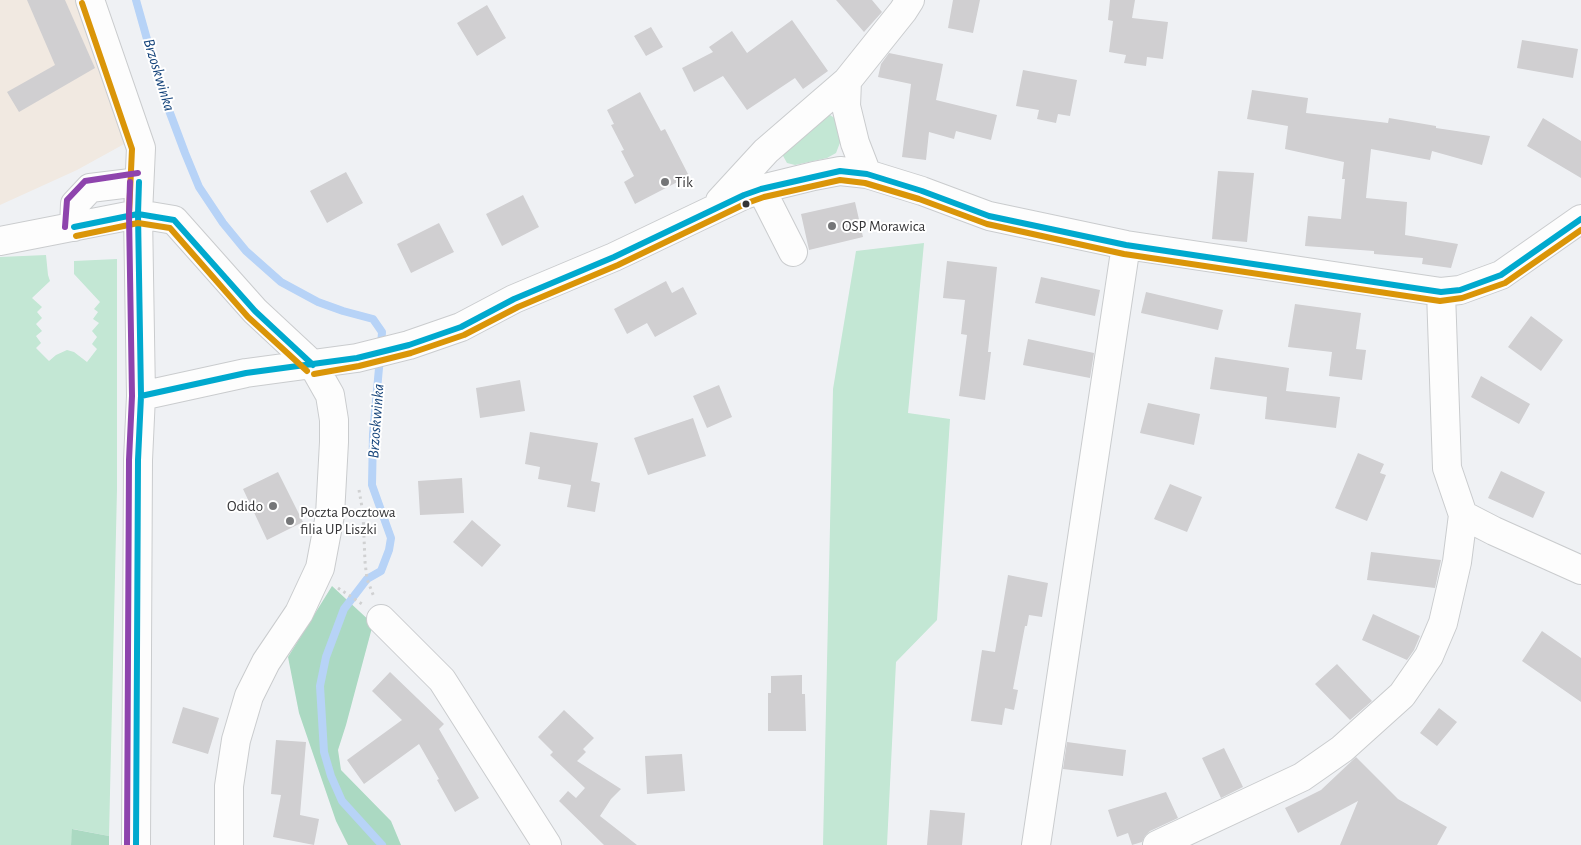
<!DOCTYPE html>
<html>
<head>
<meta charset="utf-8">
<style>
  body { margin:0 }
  canvas { display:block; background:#eff1f4 }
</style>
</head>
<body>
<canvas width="1581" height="845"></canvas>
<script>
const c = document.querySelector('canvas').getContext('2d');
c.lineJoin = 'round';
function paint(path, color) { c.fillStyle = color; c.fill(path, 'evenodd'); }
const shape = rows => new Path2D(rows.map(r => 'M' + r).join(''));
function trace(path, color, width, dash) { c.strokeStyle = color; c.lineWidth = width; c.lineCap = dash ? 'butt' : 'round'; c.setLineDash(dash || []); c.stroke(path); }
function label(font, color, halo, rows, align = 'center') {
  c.font = font + ' "Alegreya Sans",sans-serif'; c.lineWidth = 4; c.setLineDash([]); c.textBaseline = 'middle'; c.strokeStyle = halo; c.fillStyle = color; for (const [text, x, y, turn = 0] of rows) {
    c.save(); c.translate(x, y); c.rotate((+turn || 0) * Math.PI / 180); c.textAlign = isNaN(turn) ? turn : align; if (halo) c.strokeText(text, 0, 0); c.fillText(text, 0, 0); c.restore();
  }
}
const industrial = shape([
  [0,0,76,0,126,143,77,170,0,205]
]);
const green = shape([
  [830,115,836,119,841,140,836,153,827,158,795,165,787,163,782,154,817,116],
  [924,243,908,413,950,419,937,620,896,662,887,845,823,845,833,389,856,251],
  [46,255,48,275,50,281,32,298,42,307,37,312,42,318,36,324,42,331,36,336,41,343,36,348,49,361,56,355,67,350,74,352,87,362,97,349,92,344,97,337,92,331,99,323,93,319,98,312,94,309,100,302,74,274,74,261,117,259,117,489,109,836,73,829,71,845,0,845,0,257]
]);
const forest = shape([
  [332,586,373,624,346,725,338,750,341,770,391,821,401,845,348,845,336,821,299,713,288,657],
  [72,829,109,836,109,845,71,845]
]);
const stream = shape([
  [136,0,161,89,185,153,199,187,223,223,246,251,281,282,318,302,343,311,373,319,382,332,381,346],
  [380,357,373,434,372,485,391,538,389,550,381,571,367,579,344,609,326,657,320,686,324,752,331,776,342,801,382,845]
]);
const building = shape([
  [27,0,65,0,95,68,19,112,7,92,55,65],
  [836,0,872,0,882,12,864,32],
  [953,0,980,0,973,33,948,28],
  [1110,0,1135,0,1132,18,1168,22,1163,59,1147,57,1146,66,1124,63,1126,55,1109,52,1113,21,1108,20],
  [487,5,506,38,477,56,457,23],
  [792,20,828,71,803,89,795,78,747,110,723,76,694,92,682,68,713,52,709,47,732,31,747,53],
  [651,27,663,47,646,56,634,36],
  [1522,40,1578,49,1573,78,1517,68],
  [889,53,943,64,936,100,997,115,991,140,956,131,954,139,929,132,926,160,902,157,911,84,878,77,881,64],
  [1023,70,1077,80,1070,116,1058,114,1056,123,1037,119,1039,110,1016,106],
  [1252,90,1308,98,1306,113,1388,123,1389,118,1436,126,1436,128,1490,136,1482,165,1432,151,1430,160,1371,149,1366,198,1407,202,1405,235,1458,244,1451,268,1422,264,1423,258,1374,254,1374,251,1305,246,1308,216,1341,219,1345,179,1342,179,1344,162,1285,149,1288,126,1247,119],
  [640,92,661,131,665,129,689,176,635,204,624,182,634,176,621,151,624,150,611,125,614,124,607,110],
  [1543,118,1581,141,1581,178,1527,146],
  [1218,171,1254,173,1247,242,1212,239],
  [346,172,363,203,327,223,310,191],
  [523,195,539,227,502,246,486,214],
  [855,202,863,237,809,250,801,214],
  [439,223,454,252,411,273,397,244],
  [947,261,997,267,988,352,991,352,985,400,959,396,967,335,961,334,965,300,943,298],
  [1041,277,1100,290,1095,316,1035,303],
  [666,281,672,293,683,287,697,314,655,337,647,323,627,334,614,309],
  [1146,292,1223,310,1218,330,1141,313],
  [1295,304,1361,313,1356,349,1366,350,1362,380,1329,376,1332,352,1288,347],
  [1531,316,1563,340,1541,371,1508,347],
  [1028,339,1094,353,1090,378,1023,365],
  [1215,357,1289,368,1286,391,1340,397,1336,428,1265,419,1267,397,1210,389],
  [1481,376,1530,404,1519,424,1471,397],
  [520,380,525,411,480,418,476,388],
  [719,385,732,417,707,428,693,396],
  [1148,403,1200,414,1194,445,1140,433],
  [693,418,706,456,648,475,634,438],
  [530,432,598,443,591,481,600,483,595,512,567,507,571,485,538,479,540,467,525,464],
  [1358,453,1384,464,1380,473,1386,475,1367,521,1335,508],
  [1501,471,1545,492,1533,518,1488,498],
  [278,472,303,522,267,540,243,489],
  [462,478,464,513,420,515,418,481],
  [1170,484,1202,497,1187,532,1154,519],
  [472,520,501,545,482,567,453,542],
  [1371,552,1441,560,1435,588,1367,580],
  [1008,575,1048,583,1042,617,1029,615,1027,626,1025,626,1013,689,1018,690,1014,710,1005,708,1002,725,971,721,982,650,995,652],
  [1373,614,1420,636,1414,650,1407,660,1362,640],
  [1542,631,1581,658,1581,702,1522,661],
  [1337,664,1372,701,1350,720,1315,684],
  [390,672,444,724,439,729,479,798,455,812,437,780,439,779,419,744,364,784,347,760,402,720,372,691],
  [802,675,802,694,805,694,806,731,768,731,768,693,771,693,771,676],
  [183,707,219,718,208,754,172,743],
  [1439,708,1457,722,1437,746,1420,733],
  [564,710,594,738,583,749,586,752,577,761,621,789,611,799,600,816,637,845,604,845,559,801,568,791,576,798,585,788,550,755,553,752,538,737],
  [276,740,306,742,300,815,319,819,314,845,273,837,281,795,271,794],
  [1067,742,1126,750,1123,776,1063,769],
  [1224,748,1243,787,1221,798,1202,758],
  [682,754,685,791,647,794,645,756],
  [1356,757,1398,799,1447,827,1437,845,1340,845,1358,801,1298,833,1285,808,1321,790],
  [1166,792,1178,818,1150,831,1145,836,1142,842,1132,845,1128,833,1117,837,1108,810],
  [930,810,965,813,962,845,927,845]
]);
const path = shape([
  [359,490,363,513,365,562,367,579,374,597],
  [338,588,362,604]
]);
const minor = shape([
  [90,0,141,148,138,214,141,396,138,460,136,845],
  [847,81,846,106,855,143,867,174],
  [761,189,793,252],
  [720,201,766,151,847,81,903,11,910,0],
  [74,227,75,204,90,188,139,182],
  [0,241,138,214,174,220,255,311,313,365,330,395,334,420,334,442,330,515,320,568,299,613,266,662,249,696,236,740,229,786,229,845],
  [1441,292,1447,468,1463,515,1494,531,1581,570],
  [141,396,246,373,357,358,409,345,461,327,514,299,614,257,744,195,761,189,814,176,840,171,867,174,922,191,989,216,1126,245,1441,292,1460,290,1501,275,1581,219],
  [381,619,442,680,547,845],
  [1036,845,1126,245],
  [1157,845,1302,777,1342,749,1402,695,1429,656,1443,623,1457,562,1463,515]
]);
const bus1 = shape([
  [74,227,138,214,174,220,255,311,313,365],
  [141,396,246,373,357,358,409,345,461,327,514,299,614,257,744,195,761,189,840,171,867,174,922,191,989,216,1126,245,1441,292,1460,290,1501,275,1581,219],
  [136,845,138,460,141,396,138,214,139,182]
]);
const bus2 = shape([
  [82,3,132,149,129,214],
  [76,236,138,223,170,228,248,317,307,371],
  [314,374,359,366,411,353,464,335,518,307,618,265,747,203,764,197,840,180,865,183,919,199,987,224,1124,254,1440,301,1462,298,1505,283,1581,230]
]);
const bus3 = shape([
  [65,227,67,200,85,181,138,173],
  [127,845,129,460,132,396,129,214,130,182]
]);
const markers = [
  [665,182,5,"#757678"],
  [746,204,4.5,"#343436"],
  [832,226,5,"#757678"],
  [273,506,5,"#757678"],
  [290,521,5,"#757678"]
];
const poiNames = [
  ["Tik",675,182],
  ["OSP Morawica",842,226],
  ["Odido",263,506,"right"],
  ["Poczta Pocztowa",300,512],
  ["filia UP Liszki",300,529]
];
const waterNames = [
  ["Brzoskwinka",159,75,73],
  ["Brzoskwinka",376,421,-86]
];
paint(industrial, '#f1e9e1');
paint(green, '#c3e7d4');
paint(forest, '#abd9c2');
trace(stream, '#b7d3f7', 8);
paint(building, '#d0cfd1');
trace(minor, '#caccce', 30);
trace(path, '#d0d1d2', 3, [2.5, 4]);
trace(minor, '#fdfdfd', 28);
trace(bus1, '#00a9ce', 6);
trace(bus2, '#da9508', 6);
trace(bus3, '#8e44ad', 6);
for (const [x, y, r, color] of markers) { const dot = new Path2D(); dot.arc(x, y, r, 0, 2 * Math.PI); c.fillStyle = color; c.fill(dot); trace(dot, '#fff', 2); }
label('15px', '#343436', '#fff', poiNames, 'left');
label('italic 16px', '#14437a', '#fff', waterNames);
</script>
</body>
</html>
